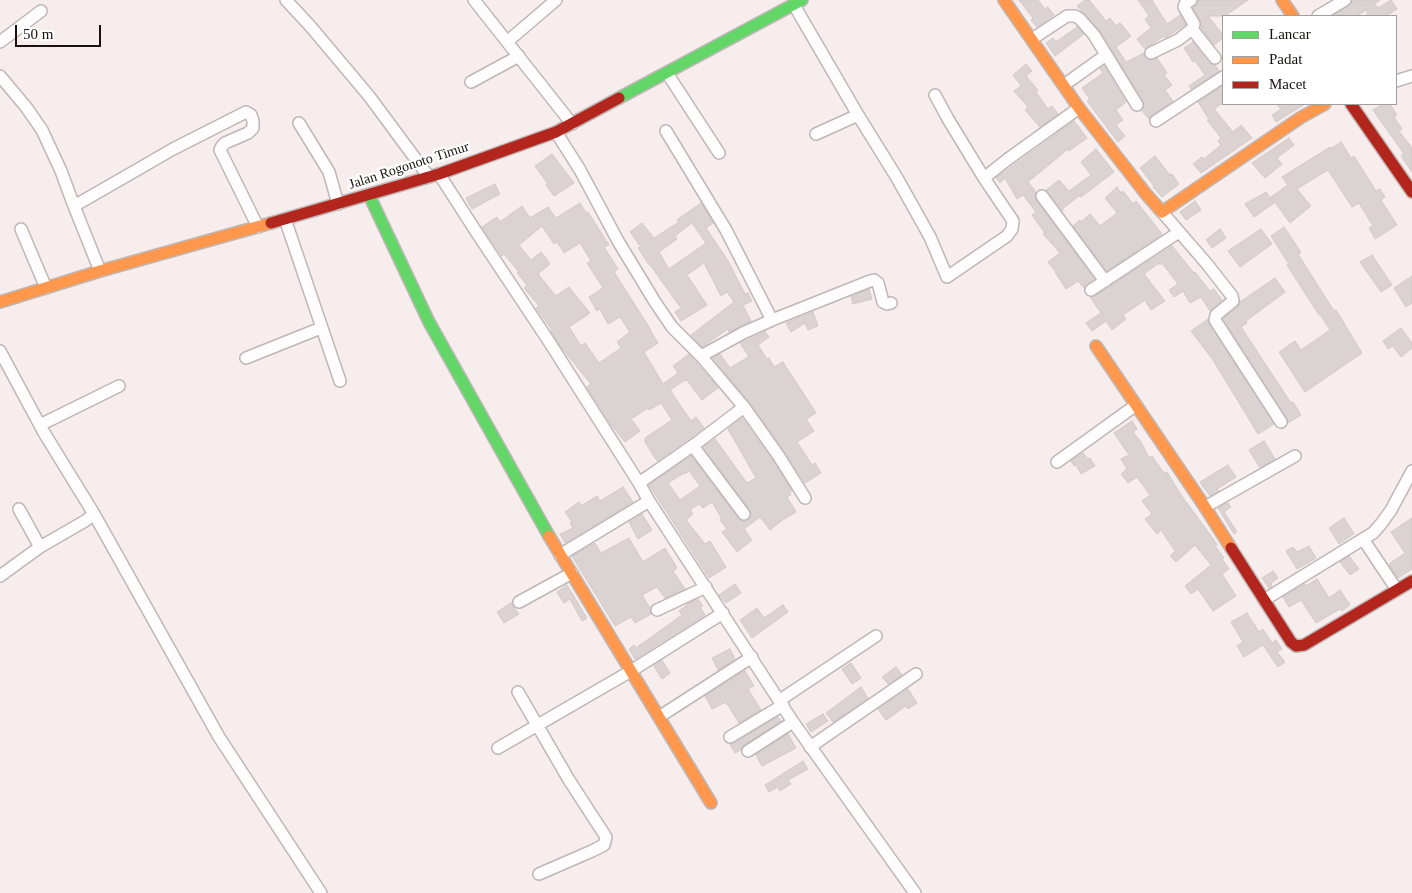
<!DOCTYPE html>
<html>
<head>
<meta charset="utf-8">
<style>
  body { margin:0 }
  #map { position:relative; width:1412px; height:893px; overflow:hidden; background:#f7edec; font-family:Georgia,serif }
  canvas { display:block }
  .legend { position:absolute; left:1222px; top:15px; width:175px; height:90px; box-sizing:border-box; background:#fff; border:1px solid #a2a09f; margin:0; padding:6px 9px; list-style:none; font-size:15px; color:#171110 }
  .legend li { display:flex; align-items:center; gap:10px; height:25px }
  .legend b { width:25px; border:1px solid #a2a09f }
  .scale { position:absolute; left:15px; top:25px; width:86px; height:22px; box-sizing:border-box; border:2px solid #171110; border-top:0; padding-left:6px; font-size:15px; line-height:18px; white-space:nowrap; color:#171110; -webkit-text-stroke:4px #fff; paint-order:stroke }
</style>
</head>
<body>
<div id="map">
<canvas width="1412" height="893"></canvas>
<ul class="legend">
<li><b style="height:6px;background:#63d668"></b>Lancar</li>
<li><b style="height:6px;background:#ff974d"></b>Padat</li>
<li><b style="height:6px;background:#b3261e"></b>Macet</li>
</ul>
<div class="scale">50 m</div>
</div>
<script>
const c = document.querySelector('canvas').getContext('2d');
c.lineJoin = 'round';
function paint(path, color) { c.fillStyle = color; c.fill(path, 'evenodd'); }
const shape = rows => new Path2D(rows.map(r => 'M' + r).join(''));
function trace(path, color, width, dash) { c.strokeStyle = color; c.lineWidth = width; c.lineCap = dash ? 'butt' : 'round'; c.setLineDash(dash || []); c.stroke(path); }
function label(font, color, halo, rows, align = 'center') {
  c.font = font + ' Georgia,serif'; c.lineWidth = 4.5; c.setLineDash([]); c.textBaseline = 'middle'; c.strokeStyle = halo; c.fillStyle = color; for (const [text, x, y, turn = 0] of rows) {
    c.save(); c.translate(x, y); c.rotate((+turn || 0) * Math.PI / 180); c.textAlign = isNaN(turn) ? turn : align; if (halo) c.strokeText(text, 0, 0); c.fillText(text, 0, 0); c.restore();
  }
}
const building = shape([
  [1019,0,1038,0,1045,9,1048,7,1054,15,1037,27,1031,20,1033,18,1019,0],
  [1085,0,1089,0,1106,21,1110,18,1116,26,1120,23,1131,36,1116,47,1126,62,1144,53,1147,59,1151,60,1157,58,1167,73,1164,75,1172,85,1165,90,1173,101,1152,115,1149,119,1142,111,1144,105,1143,101,1100,31,1077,6,1085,0],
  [1138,0,1152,0,1167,24,1180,15,1186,24,1167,37,1165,38,1164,36,1145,49,1137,39,1151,28,1145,19,1149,16,1138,0],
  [1198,0,1248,0,1225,16,1208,16,1223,35,1223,38,1214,45,1201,28,1201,21,1193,8,1197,4,1198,0],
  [1352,0,1380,0,1375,4,1378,8,1391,0,1397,9,1386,16,1365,16,1368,14,1366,10,1357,16,1335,16,1334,15,1349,6,1352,0],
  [1077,27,1084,34,1055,56,1046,43,1053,38,1056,42,1077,27],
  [1193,42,1209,63,1215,65,1219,71,1191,89,1189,86,1205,75,1195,61,1193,62,1184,48,1193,42],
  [1026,64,1032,71,1026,76,1038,90,1036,92,1048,109,1052,106,1058,114,1040,127,1025,110,1028,107,1014,91,1021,86,1013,75,1026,64],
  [1104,66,1126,102,1116,110,1123,120,1116,125,1125,136,1118,142,1087,101,1090,99,1082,88,1103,73,1100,69,1104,66],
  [1223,86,1223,103,1214,109,1233,132,1241,125,1252,138,1201,173,1193,164,1202,157,1204,159,1221,145,1218,141,1221,138,1207,120,1209,119,1198,102,1223,86],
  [1277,104,1305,104,1276,122,1272,115,1281,109,1277,104],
  [1383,104,1390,104,1397,115,1394,117,1402,129,1399,131,1412,148,1412,172,1401,156,1404,154,1373,110,1383,104],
  [1074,121,1087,138,1069,151,1068,149,1028,182,1036,192,1035,196,1036,200,1094,279,1086,284,1084,288,1078,281,1066,289,1055,272,1056,272,1048,262,1060,253,1043,234,1045,233,1032,215,1036,212,1023,195,1017,199,1005,178,1000,183,996,178,1074,121],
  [1289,138,1294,145,1277,158,1282,164,1265,178,1252,163,1289,138],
  [1341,142,1351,158,1354,156,1376,191,1380,189,1385,197,1381,200,1397,225,1375,239,1369,228,1373,226,1359,203,1352,207,1328,170,1297,189,1311,206,1290,223,1271,197,1288,185,1282,177,1330,147,1332,148,1341,142],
  [1096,149,1114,172,1081,197,1079,196,1062,209,1063,211,1046,190,1059,180,1069,191,1091,175,1081,162,1096,149],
  [552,154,574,183,554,196,546,185,548,184,535,166,552,154],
  [1155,156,1170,175,1172,174,1179,184,1162,197,1153,187,1154,186,1140,168,1155,156],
  [495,184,500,194,472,209,466,198,495,184],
  [1117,187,1121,193,1123,191,1133,204,1136,201,1162,234,1107,271,1073,226,1080,220,1081,222,1090,214,1100,226,1117,213,1105,198,1117,187],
  [1266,192,1274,203,1254,217,1245,204,1266,192],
  [1195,201,1201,210,1186,220,1180,212,1195,201],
  [580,203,586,213,588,212,609,245,604,247,618,269,614,272,651,330,650,330,658,343,644,352,663,384,678,373,673,366,689,354,718,388,702,400,687,380,686,381,685,380,670,390,691,421,696,417,704,428,657,461,645,442,645,438,672,420,661,403,649,410,648,408,631,419,640,431,625,442,612,426,587,387,591,384,561,347,551,331,552,330,536,308,539,306,524,288,527,285,517,273,519,272,504,254,502,256,482,227,497,217,500,222,522,206,530,218,548,207,556,218,580,203],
  [542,226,554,244,557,242,564,253,580,243,591,261,587,263,603,288,589,297,597,311,600,309,608,324,620,317,630,332,617,342,621,348,599,363,585,343,581,346,569,327,590,313,569,287,556,296,538,274,550,264,541,252,531,260,519,245,542,226],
  [701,203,713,223,706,228,728,261,745,294,748,293,752,301,743,305,751,321,729,332,728,329,702,347,691,335,734,302,727,292,721,296,704,263,687,275,707,305,681,321,675,312,681,308,650,265,649,265,638,248,641,247,630,232,642,223,654,238,679,222,677,220,701,203],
  [692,223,706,243,669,269,659,252,677,239,675,236,692,223],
  [1284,227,1301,252,1298,254,1334,311,1336,310,1362,353,1305,392,1279,352,1295,341,1301,350,1330,330,1320,314,1319,315,1287,265,1289,264,1271,236,1284,227],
  [1220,229,1226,238,1212,248,1206,240,1220,229],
  [1261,229,1272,244,1240,267,1228,251,1261,229],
  [1172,246,1194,273,1195,272,1210,291,1214,289,1222,300,1210,311,1201,297,1190,303,1183,291,1174,297,1169,290,1178,284,1162,263,1160,265,1159,263,1144,274,1165,301,1151,310,1145,300,1123,315,1126,319,1112,330,1106,321,1092,331,1086,323,1101,313,1090,297,1095,296,1172,246],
  [1372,255,1392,285,1381,292,1360,262,1372,255],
  [1412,276,1412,303,1406,307,1394,288,1412,276],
  [1275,278,1285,292,1246,321,1247,323,1241,327,1291,403,1293,402,1301,415,1288,423,1287,418,1223,319,1238,307,1240,302,1275,278],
  [869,289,872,299,853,304,851,297,869,289],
  [813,312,818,326,808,330,805,323,791,332,786,323,813,312],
  [1208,319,1209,324,1274,424,1258,434,1213,360,1191,331,1208,319],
  [1401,328,1412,343,1412,348,1401,357,1393,346,1388,349,1383,341,1401,328],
  [765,332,769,337,758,345,767,359,769,358,774,367,783,362,816,413,806,419,814,431,797,442,812,465,815,463,821,473,805,483,784,451,750,403,713,358,720,354,730,368,748,357,748,355,740,343,765,332],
  [742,418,772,459,792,491,789,493,791,495,787,497,796,512,784,519,770,530,760,517,744,529,752,540,737,552,722,532,727,529,720,520,722,519,712,502,703,508,699,504,690,510,693,514,686,520,705,544,710,541,726,567,709,578,649,485,691,456,738,518,742,521,748,520,751,516,750,510,703,447,715,439,747,483,756,478,728,429,742,418],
  [689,471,700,486,680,500,668,483,684,473,685,474,689,471],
  [1132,421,1137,429,1133,432,1141,442,1149,458,1152,456,1164,473,1167,472,1181,495,1212,537,1217,545,1215,546,1224,558,1222,559,1229,569,1222,574,1236,596,1213,611,1198,589,1191,594,1185,586,1211,565,1195,545,1176,562,1170,556,1175,551,1161,530,1157,534,1145,519,1152,514,1142,501,1150,495,1137,477,1128,483,1121,474,1127,469,1121,459,1129,455,1114,433,1132,421],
  [1264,441,1275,459,1260,468,1249,450,1264,441],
  [1083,453,1088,459,1090,458,1095,466,1081,474,1076,465,1074,466,1071,461,1083,453],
  [1228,465,1236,477,1217,489,1219,491,1210,496,1200,482,1228,465],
  [623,487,633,502,565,543,560,534,573,528,570,523,572,522,565,512,579,502,581,506,597,496,600,501,623,487],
  [1228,503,1231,507,1224,512,1237,532,1234,534,1218,508,1228,503],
  [642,514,652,530,638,539,629,522,642,514],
  [1344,518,1354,534,1339,544,1329,528,1344,518],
  [1412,518,1412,569,1398,578,1389,564,1405,553,1391,532,1412,518],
  [629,538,643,562,665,548,677,568,673,571,685,589,665,598,657,587,642,595,650,608,651,614,635,623,631,617,615,626,572,556,595,543,601,553,629,538],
  [1309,546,1316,558,1297,569,1286,551,1293,547,1297,552,1309,546],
  [1349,556,1359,569,1350,575,1340,562,1349,556],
  [1273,571,1278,578,1271,583,1272,586,1269,588,1262,578,1273,571],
  [1317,579,1329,598,1340,590,1350,605,1342,611,1340,609,1316,623,1301,600,1289,607,1283,597,1305,584,1306,586,1317,579],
  [735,584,741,593,726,603,719,595,735,584],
  [567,585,587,618,582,621,570,599,564,603,557,592,567,585],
  [698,599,703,606,700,607,705,615,635,659,629,649,634,645,636,648,682,615,679,611,687,605,687,604,698,599],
  [511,603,519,614,504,623,497,612,511,603],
  [783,605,788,612,752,638,740,620,757,608,764,618,783,605],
  [1247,613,1259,632,1263,629,1272,643,1276,640,1282,649,1277,652,1285,662,1278,667,1263,645,1244,657,1237,646,1243,642,1231,622,1247,613],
  [730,649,735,659,718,670,712,658,730,649],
  [662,660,670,673,662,679,654,666,662,660],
  [851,663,861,678,852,684,842,669,851,663],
  [896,667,902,675,888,684,882,677,896,667],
  [745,671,754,686,748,689,761,710,739,723,726,702,712,709,705,696,745,671],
  [861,687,868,698,833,722,826,713,861,687],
  [908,689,917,703,908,709,906,706,886,720,878,709,908,689],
  [823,714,828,721,811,732,806,724,823,714],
  [778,717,781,721,744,745,741,750,735,753,730,745,778,717],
  [788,734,796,748,762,766,756,755,788,734],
  [803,761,808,769,788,780,791,784,780,791,778,787,769,792,765,785,803,761]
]);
const street = shape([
  [286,0,311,27,369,96,429,177],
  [474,0,572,124],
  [794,5,858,115,897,178,930,237,947,277,1007,236,1012,229,1013,221,984,178],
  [1318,16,1345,0],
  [1192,29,1215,58],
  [1032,39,1067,16,1075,16,1080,19,1094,35,1137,105],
  [508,41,556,0],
  [0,42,41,11],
  [1151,53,1178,40,1192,29,1194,24,1184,7,1185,4,1191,0],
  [667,73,719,153],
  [0,76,26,107,42,130,61,171,74,206,100,271],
  [1396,81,1412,76],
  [471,82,519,56],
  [1064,85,1106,55],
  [935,95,948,119,984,178,1008,159,1079,108],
  [1156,121,1223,77],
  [299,123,329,172,338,204],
  [666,131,726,230,772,320],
  [556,132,580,170,618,241,655,302,672,327,701,356,744,407,778,455,805,498],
  [816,134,858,115],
  [439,174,475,230,548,340,639,483],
  [1042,196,1105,281],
  [74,206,135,171,173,149,246,112,251,115,253,121,253,128,248,133,225,143,222,146,220,150,258,227],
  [1162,212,1207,264,1232,296,1233,301,1216,315,1215,320,1281,422],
  [285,219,340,381],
  [21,229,46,288],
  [1091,290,1179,232],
  [0,351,43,431,94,514,85,521,40,547,0,576],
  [701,356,743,333,772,320,870,281,874,280,878,283,883,302,887,304,891,303],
  [246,358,321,328],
  [40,425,119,386],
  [693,446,744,514],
  [1057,462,1136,405],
  [649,501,793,722,915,893],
  [1205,507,1295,456],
  [19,509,40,547],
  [94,514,219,737,321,893],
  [1363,539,1397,590],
  [560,555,649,501,639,483,698,442,744,407],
  [1264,600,1373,533,1381,524,1391,510,1412,471],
  [519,602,572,573],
  [657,610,706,587],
  [518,692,569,780,606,837,604,845,592,851,539,874],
  [780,700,876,636],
  [659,717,752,657],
  [730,737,783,705],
  [810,747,916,674],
  [498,748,631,671,723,613],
  [748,751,793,722]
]);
const fast = shape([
  [619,98,802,0],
  [369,195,429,322,549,536]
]);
const slow = shape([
  [1004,0,1079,108,1146,194,1162,212,1300,118,1325,104],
  [1282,0,1293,16],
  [0,302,100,271,271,223],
  [1096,346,1203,504,1231,548],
  [549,536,711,803]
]);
const jam = shape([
  [1351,104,1412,192],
  [271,223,439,174,556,132,619,98],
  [1231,548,1291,642,1296,646,1304,645,1412,581]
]);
const streetNames = [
  ["Jalan Rogonoto Timur",409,166,-18]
];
paint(building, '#dbd3d2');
trace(building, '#d1c9c8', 1);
trace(street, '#beb7b6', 14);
trace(fast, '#beb7b6', 14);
trace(slow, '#beb7b6', 14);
trace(jam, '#beb7b6', 14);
trace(street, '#fefcfc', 11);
trace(fast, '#63d668', 11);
trace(slow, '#ff974d', 11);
trace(jam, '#b3261e', 11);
label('14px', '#171110', '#fff', streetNames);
</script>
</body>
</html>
